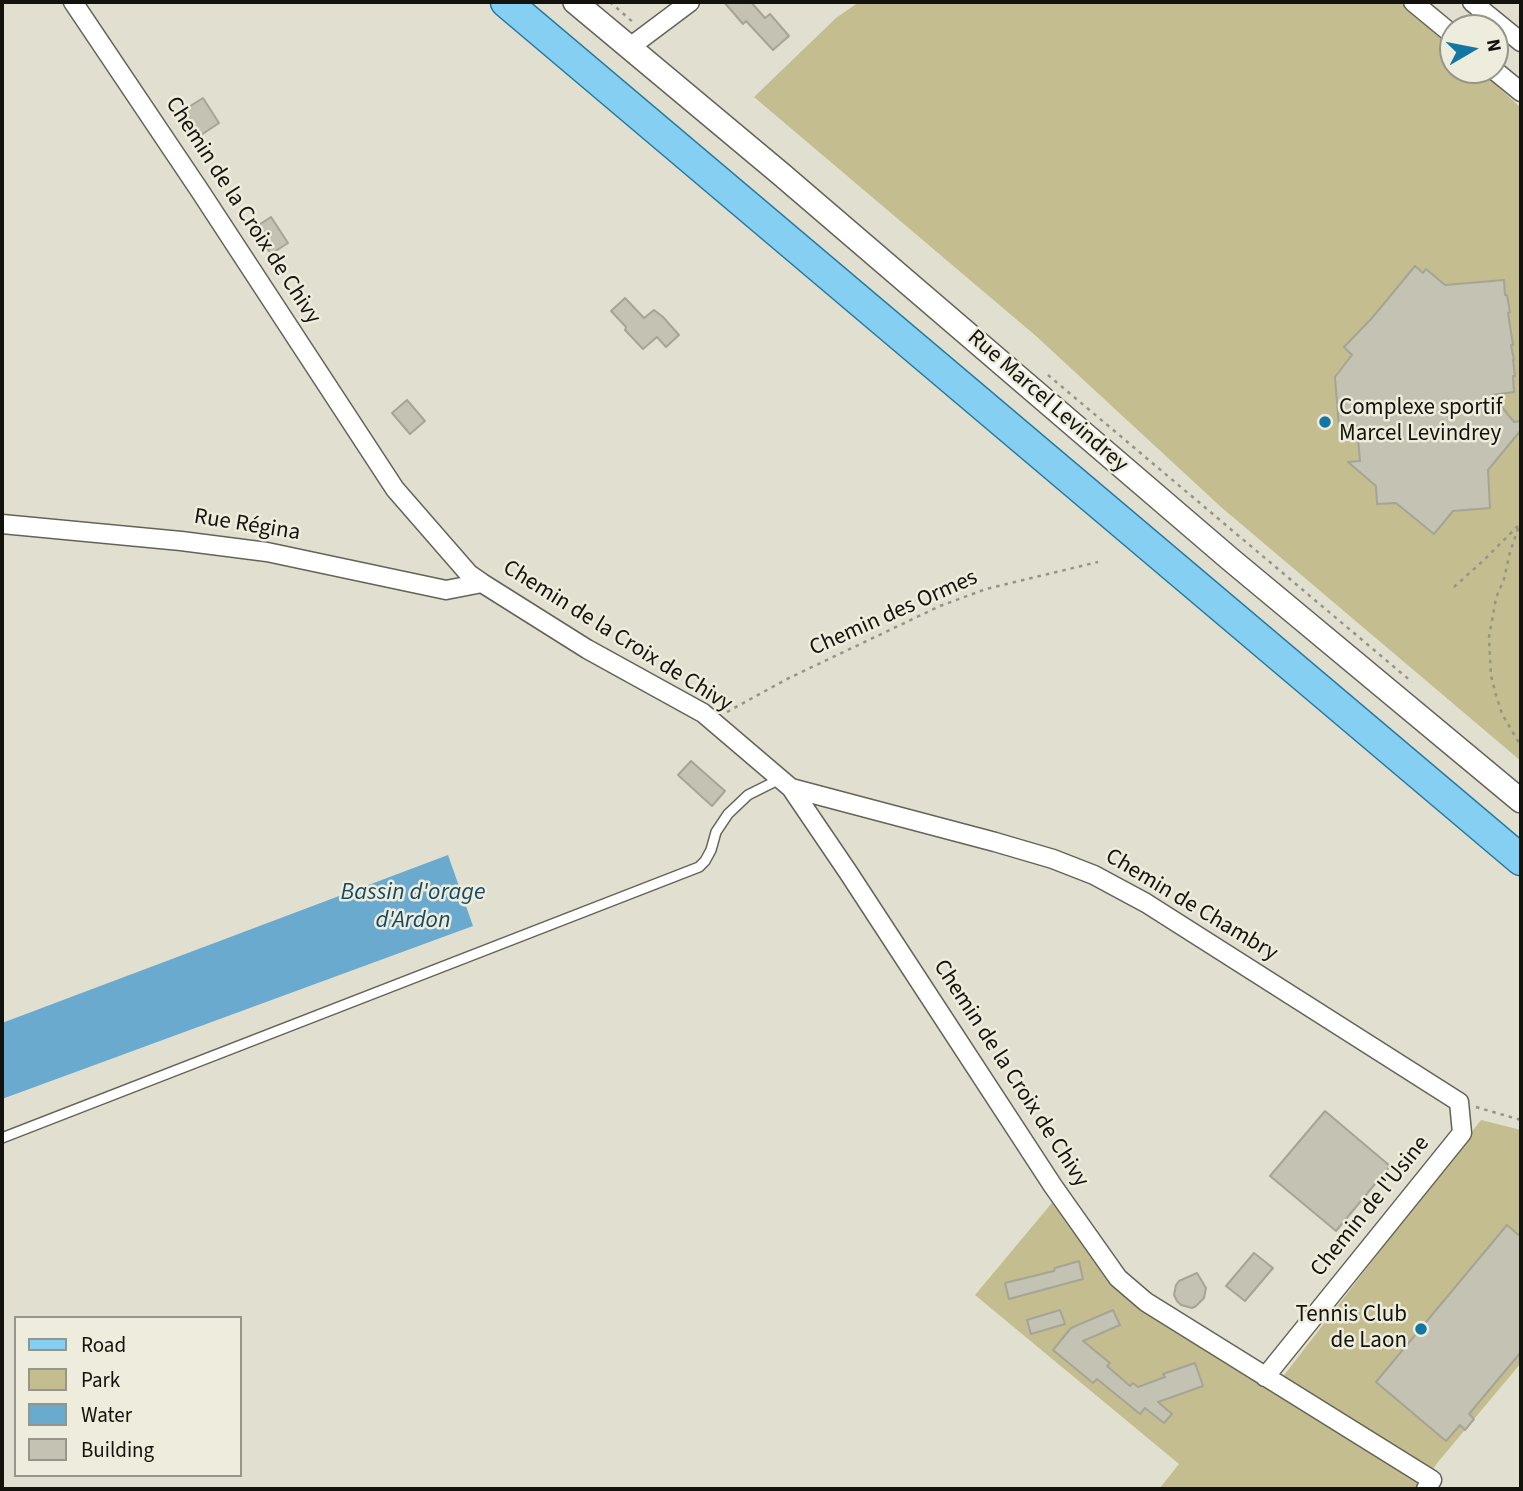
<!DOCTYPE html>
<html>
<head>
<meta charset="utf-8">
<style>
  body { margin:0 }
  #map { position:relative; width:1523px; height:1491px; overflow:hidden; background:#e1dfcf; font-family:"Source Sans 3",sans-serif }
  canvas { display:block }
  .frame { position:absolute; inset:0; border:4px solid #13120d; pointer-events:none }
  .legend { position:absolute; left:14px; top:1316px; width:228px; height:161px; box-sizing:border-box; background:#eeecdc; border:2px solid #969589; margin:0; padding:9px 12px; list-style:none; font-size:21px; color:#13120d }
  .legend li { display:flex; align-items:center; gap:14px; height:35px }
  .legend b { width:35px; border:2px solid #969589 }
  .north { position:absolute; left:1439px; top:14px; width:70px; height:70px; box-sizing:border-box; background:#eeecdc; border:2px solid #969589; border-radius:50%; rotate:80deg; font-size:19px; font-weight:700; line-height:28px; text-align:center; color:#13120d }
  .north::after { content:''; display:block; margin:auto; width:24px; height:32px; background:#1377a3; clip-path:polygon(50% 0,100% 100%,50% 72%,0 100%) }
</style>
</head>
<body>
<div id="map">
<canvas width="1523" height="1491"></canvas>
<div class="frame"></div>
<ul class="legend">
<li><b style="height:9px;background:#84cff2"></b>Road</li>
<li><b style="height:19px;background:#c3bd90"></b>Park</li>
<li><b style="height:19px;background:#6aaacf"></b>Water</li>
<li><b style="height:19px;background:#c4c2b3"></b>Building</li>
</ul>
<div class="north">N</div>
</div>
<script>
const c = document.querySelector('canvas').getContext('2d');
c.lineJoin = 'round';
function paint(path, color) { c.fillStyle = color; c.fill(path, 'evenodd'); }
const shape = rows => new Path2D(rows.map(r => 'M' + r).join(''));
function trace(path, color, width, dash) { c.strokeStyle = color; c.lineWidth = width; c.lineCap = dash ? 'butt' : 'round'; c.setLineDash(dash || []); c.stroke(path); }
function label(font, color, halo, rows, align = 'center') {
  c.font = font + ' "Source Sans 3",sans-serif'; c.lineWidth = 5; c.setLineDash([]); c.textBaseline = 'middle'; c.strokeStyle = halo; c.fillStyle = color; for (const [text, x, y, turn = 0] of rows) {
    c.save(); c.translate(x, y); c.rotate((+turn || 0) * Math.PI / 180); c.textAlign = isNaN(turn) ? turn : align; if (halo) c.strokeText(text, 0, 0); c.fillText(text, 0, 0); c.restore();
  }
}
const green = shape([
  [859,2,1406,2,1453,45,1453,70,1480,70,1521,108,1521,761,1221,507,1036,336,754,97,836,18],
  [1481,1120,1521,1130,1521,1363,1438,1462,1420,1489,1159,1489,1179,1464,975,1295,1056,1198,1122,1292,1275,1387]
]);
const water = shape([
  [448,855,473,926,2,1099,2,1023]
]);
const building = shape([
  [724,2,751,2,765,18,770,14,789,36,773,50,746,21,743,24,724,2],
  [203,98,219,123,201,135,184,110,203,98],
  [271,217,288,243,271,254,254,228,271,217],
  [1415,266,1423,273,1426,269,1445,285,1504,280,1505,295,1507,295,1510,312,1508,313,1513,345,1511,345,1514,360,1513,360,1515,376,1513,376,1514,392,1492,395,1514,422,1521,421,1521,430,1488,470,1490,508,1453,511,1434,534,1396,503,1377,504,1376,486,1348,462,1360,461,1357,426,1339,428,1335,377,1352,355,1344,347,1372,318,1415,266],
  [625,298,644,318,654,310,663,317,679,335,666,347,657,337,643,349,625,330,626,327,611,311,625,298],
  [407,400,425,421,410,434,392,413,407,400],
  [691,761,725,791,712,806,678,775,691,761],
  [1325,1111,1390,1166,1336,1231,1270,1176,1325,1111],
  [1507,1225,1521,1237,1521,1352,1469,1414,1474,1419,1465,1430,1460,1425,1446,1441,1376,1382,1507,1225],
  [1254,1253,1273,1268,1245,1301,1226,1286,1254,1253],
  [1079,1261,1083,1279,1009,1299,1005,1283,1054,1271,1055,1268,1079,1261],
  [1197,1273,1206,1288,1204,1298,1196,1306,1192,1308,1181,1305,1177,1301,1174,1295,1176,1285,1179,1281,1197,1273],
  [1060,1310,1065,1324,1031,1334,1027,1320,1060,1310],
  [1113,1310,1120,1325,1083,1341,1110,1363,1107,1366,1130,1386,1133,1383,1138,1387,1165,1377,1163,1374,1195,1363,1203,1386,1158,1402,1172,1414,1164,1423,1145,1408,1140,1414,1097,1379,1093,1383,1053,1350,1071,1328,1113,1310]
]);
const path = shape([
  [610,2,635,24],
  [1048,375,1412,682],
  [1521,520,1510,552,1504,579,1496,598,1489,637,1491,676,1496,695,1502,714,1521,746],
  [1454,587,1484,560,1518,526],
  [727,712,787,679,940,606,986,589,1098,562],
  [1476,1107,1521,1120]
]);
const service = shape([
  [2,1138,699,867,705,861,711,850,716,832,728,814,748,795,780,779]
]);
const minor = shape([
  [73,2,200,191,395,489,469,574,482,583,587,649,703,713,791,788,848,872,1053,1186,1118,1278,1146,1302,1432,1480,1426,1489],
  [1413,2,1453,35],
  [1472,2,1521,42],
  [630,47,690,2],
  [1494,70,1521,92],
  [2,524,181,541,267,552,446,590,482,583],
  [791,788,995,842,1053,859,1094,875,1146,903,1459,1102,1462,1133,1265,1377]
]);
const tertiary = shape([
  [575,2,781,174,1230,559,1521,801]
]);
const primary = shape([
  [506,2,1521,860]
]);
const markers = [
  [1325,422,7,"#1377a3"],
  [1421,1329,7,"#1377a3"]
];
const streetNames = [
  ["Chemin de la Croix de Chivy",242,211,57],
  ["Rue Marcel Levindrey",1047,402,41],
  ["Rue Régina",247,526,9],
  ["Chemin des Ormes",894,614,-24],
  ["Chemin de la Croix de Chivy",617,637,32],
  ["Chemin de Chambry",1191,906,31],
  ["Chemin de la Croix de Chivy",1010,1074,57],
  ["Chemin de l'Usine",1371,1207,-51]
];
const poiNames = [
  ["Complexe sportif",1339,409],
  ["Marcel Levindrey",1339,435],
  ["Tennis Club",1407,1316,"right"],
  ["de Laon",1407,1342,"right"]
];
const waterNames = [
  ["Bassin d'orage",413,894],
  ["d'Ardon",413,922]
];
paint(green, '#c3bd90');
paint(water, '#6aaacf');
paint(building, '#c4c2b3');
trace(building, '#a6a495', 2);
trace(service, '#656356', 12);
trace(minor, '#656356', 21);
trace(tertiary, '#656356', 26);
trace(primary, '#27789d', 33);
trace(path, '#969488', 2.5, [3.5, 5]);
trace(service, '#fff', 9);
trace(minor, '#fff', 18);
trace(tertiary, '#fff', 23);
trace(primary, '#84cff2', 30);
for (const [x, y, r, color] of markers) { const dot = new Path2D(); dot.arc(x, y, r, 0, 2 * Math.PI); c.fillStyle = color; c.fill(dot); trace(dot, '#eeecdc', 2.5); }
label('23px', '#13120d', '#eeecdc', streetNames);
label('23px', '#13120d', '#eeecdc', poiNames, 'left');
label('italic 24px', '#154963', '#eeecdc', waterNames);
</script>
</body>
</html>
